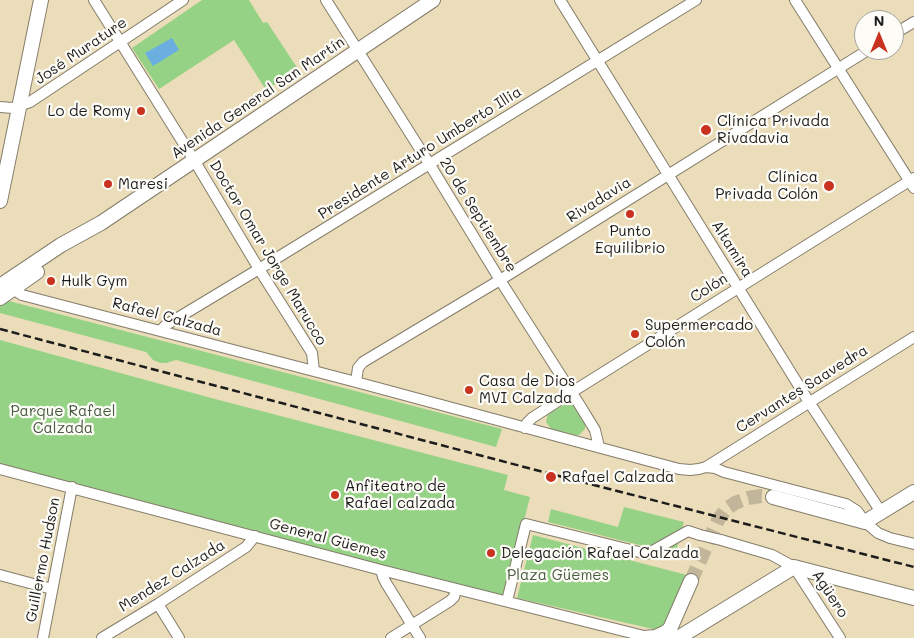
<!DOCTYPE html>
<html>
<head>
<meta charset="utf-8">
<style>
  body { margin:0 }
  #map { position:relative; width:914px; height:638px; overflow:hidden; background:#ebddb9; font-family:Mali,sans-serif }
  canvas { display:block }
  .north { position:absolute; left:854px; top:10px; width:50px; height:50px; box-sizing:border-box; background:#fdfcf7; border:1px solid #a3a29f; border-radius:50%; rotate:0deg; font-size:14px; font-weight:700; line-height:20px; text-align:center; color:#1c1c1c }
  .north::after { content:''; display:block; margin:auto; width:18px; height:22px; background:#c8321e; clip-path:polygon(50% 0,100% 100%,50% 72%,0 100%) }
</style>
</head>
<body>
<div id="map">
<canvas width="914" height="638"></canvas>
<div class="north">N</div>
</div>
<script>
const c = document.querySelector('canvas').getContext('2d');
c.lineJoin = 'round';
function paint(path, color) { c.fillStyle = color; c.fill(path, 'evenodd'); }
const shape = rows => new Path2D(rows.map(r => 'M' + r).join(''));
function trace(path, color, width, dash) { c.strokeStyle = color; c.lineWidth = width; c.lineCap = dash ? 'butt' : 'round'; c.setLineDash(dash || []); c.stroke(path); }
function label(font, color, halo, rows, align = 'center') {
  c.font = font + ' Mali,sans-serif'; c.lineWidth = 4.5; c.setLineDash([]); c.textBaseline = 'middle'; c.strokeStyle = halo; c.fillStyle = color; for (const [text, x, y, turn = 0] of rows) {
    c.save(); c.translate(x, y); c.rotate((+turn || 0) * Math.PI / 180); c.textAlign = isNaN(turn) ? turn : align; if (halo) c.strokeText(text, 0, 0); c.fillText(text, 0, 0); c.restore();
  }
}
const green = shape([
  [202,0,249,0,263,23,267,22,298,69,266,90,234,40,159,89,132,48],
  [5,300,502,429,496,447,176,360,166,363,160,363,153,360,146,352,0,313,0,303],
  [0,340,215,399,508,475,504,490,530,497,507,589,504,595,499,596,0,465],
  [567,403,572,404,574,406,585,423,585,429,579,435,575,435,551,429,546,422,548,414],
  [624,507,684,522,675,554,548,522,551,509,618,527],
  [533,535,687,575,666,632,517,598]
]);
const water = shape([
  [172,38,179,50,153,66,145,53]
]);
const secondaryTunnel = shape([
  [691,581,718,520,726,509,735,503,748,498,761,496,773,497]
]);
const street = shape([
  [94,0,194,160,259,269,312,353,314,371],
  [326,0,430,165,500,280,579,404,595,430,599,447],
  [560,0,809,402,881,512],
  [795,0,914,188],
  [894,34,914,22],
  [0,107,13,108,30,102,183,0],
  [13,289,22,295,356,382,679,469,690,470,699,469,706,467,715,468,724,472,846,504,857,511,865,522,878,533,890,538,914,544],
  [160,331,166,325,259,269,696,0],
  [356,382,358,368,363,362,500,280,868,50],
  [525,428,527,423,532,418,572,392,914,178],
  [706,467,914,337],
  [0,469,381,570,644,636,648,638],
  [721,540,772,555,794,567,840,638],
  [381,570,383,577,386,583,420,638],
  [0,575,52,589],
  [507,601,526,524,647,554,688,531,700,535],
  [158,604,179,638],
  [644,636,655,635,664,631,672,625],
  [43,638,72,487],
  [102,638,158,604,246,547,255,536],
  [391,638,450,601,454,597,456,589]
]);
const secondary = shape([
  [0,201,41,0],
  [0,286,61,245,101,223,433,0],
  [0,298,37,272],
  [773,497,865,522,914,492],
  [666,638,691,581],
  [678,638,794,567,914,598]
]);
const rail = shape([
  [0,329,551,474,914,567]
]);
const streetBridge = shape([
  [700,535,721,540]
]);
const markers = [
  [141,111,5,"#c8321e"],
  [706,130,6,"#c8321e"],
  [108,184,5,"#c8321e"],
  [829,186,6,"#c8321e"],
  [630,214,5,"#c8321e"],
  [51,281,5,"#c8321e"],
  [635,334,5,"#c8321e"],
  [469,390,5,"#c8321e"],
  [551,477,6,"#c8321e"],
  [335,495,5,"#c8321e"],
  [491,553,5,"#c8321e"]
];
const streetNames = [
  ["José Murature",81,51,-34],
  ["Avenida General San Martín",258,98,-34],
  ["Presidente Arturo Umberto Illia",420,153,-32],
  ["Rivadavia",599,200,-32],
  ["20 de Septiembre",478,215,58],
  ["Altamira",732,249,58],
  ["Doctor Omar Jorge Marucco",268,253,59],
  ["Colón",709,288,-32],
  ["Rafael Calzada",167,317,15],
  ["Cervantes Saavedra",802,389,-32],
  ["General Güemes",328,539,15],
  ["Guillermo Hudson",43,560,-79],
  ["Mendez Calzada",172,576,-32],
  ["Agüero",830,594,57]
];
const poiNames = [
  ["Lo de Romy",131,111,"right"],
  ["Clínica Privada",717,121],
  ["Rivadavia",717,138],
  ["Clínica",818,177,"right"],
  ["Privada Colón",818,194,"right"],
  ["Maresi",118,184],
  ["Punto",630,231,"center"],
  ["Equilibrio",630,248,"center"],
  ["Hulk Gym",61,281],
  ["Supermercado",645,325],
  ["Colón",645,342],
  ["Casa de Dios",479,381],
  ["MVI Calzada",479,398],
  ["Rafael Calzada",562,477],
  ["Anfiteatro de",345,486],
  ["Rafael calzada",345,503],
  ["Delegación Rafael Calzada",501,553]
];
const parkNames = [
  ["Parque Rafael",63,411],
  ["Calzada",63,428],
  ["Plaza Güemes",558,575]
];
paint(green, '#96d286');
paint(water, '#6aafe0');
trace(secondaryTunnel, '#c2b69a', 14, [14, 7]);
trace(street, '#847c6a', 12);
trace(secondary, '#847c6a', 16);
trace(street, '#fff', 10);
trace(secondary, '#fff', 14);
trace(rail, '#1c1c1c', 2.5, [8, 4]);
trace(streetBridge, '#847c6a', 12, []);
trace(streetBridge, '#fff', 10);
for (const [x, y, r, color] of markers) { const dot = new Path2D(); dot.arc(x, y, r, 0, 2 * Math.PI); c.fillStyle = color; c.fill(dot); trace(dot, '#fdfcf7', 2); }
label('15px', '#1c1c1c', '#fdfcf7', streetNames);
label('15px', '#1c1c1c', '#fdfcf7', poiNames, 'left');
label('15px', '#475c41', '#fdfcf7', parkNames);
</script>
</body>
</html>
